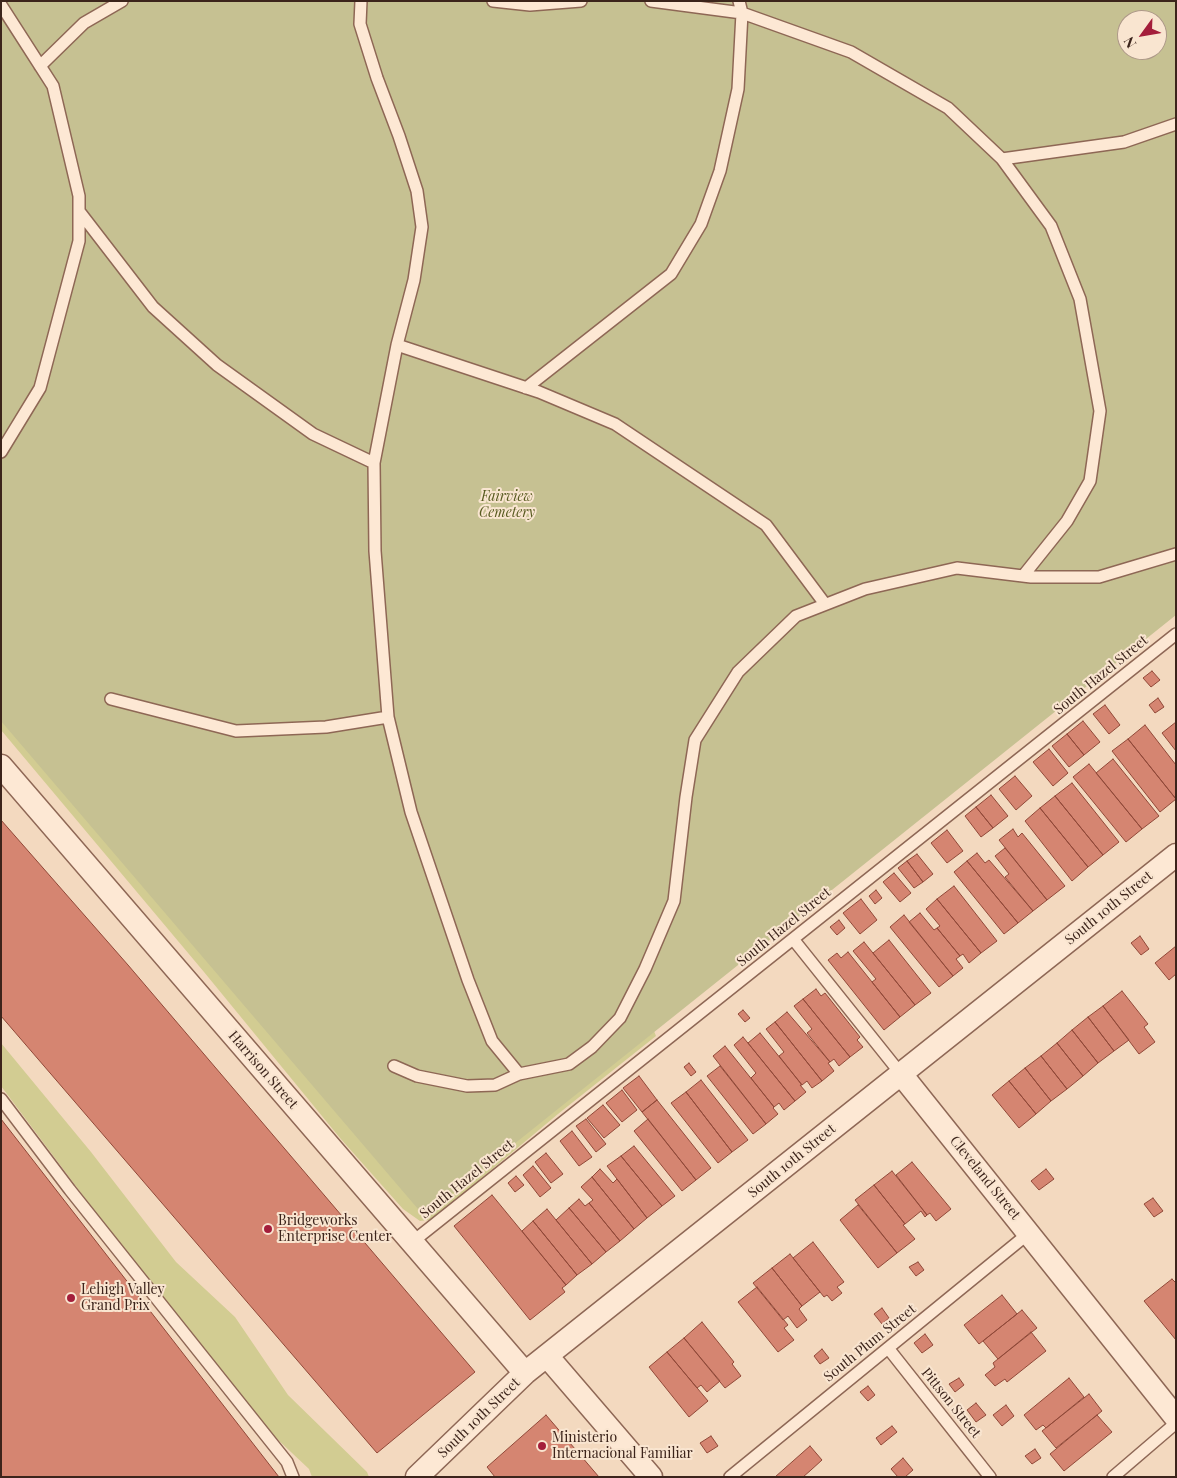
<!DOCTYPE html>
<html>
<head>
<meta charset="utf-8">
<style>
  body { margin:0 }
  #map { position:relative; width:1177px; height:1478px; overflow:hidden; background:#f3d9bf; font-family:"Playfair Display",serif }
  canvas { display:block }
  .frame { position:absolute; inset:0; border:2px solid #3c241b; pointer-events:none }
  .north { position:absolute; left:1117px; top:10px; width:50px; height:50px; box-sizing:border-box; background:#f9e5d0; border:1px solid #ad9888; border-radius:50%; rotate:238deg; font-size:14px; font-weight:700; line-height:20px; text-align:center; color:#3c241b }
  .north::after { content:''; display:block; margin:auto; width:18px; height:22px; background:#a41e3b; clip-path:polygon(50% 0,100% 100%,50% 72%,0 100%) }
</style>
</head>
<body>
<div id="map">
<canvas width="1177" height="1478"></canvas>
<div class="frame"></div>
<div class="north">N</div>
</div>
<script>
const c = document.querySelector('canvas').getContext('2d');
c.lineJoin = 'round';
function paint(path, color) { c.fillStyle = color; c.fill(path, 'evenodd'); }
const shape = rows => new Path2D(rows.map(r => 'M' + r).join(''));
function trace(path, color, width, dash) { c.strokeStyle = color; c.lineWidth = width; c.lineCap = dash ? 'butt' : 'round'; c.setLineDash(dash || []); c.stroke(path); }
function label(font, color, halo, rows, align = 'center') {
  c.font = font + ' "Playfair Display",serif'; c.lineWidth = 4; c.setLineDash([]); c.textBaseline = 'middle'; c.strokeStyle = halo; c.fillStyle = color; for (const [text, x, y, turn = 0] of rows) {
    c.save(); c.translate(x, y); c.rotate((+turn || 0) * Math.PI / 180); c.textAlign = isNaN(turn) ? turn : align; if (halo) c.strokeText(text, 0, 0); c.fillText(text, 0, 0); c.restore();
  }
}
const green = shape([
  [1,697,652,1026,656,1036,558,1114,441,1212,429,1220,420,1221,403,1209,340,1138,204,972,1,730],
  [1,1043,91,1152,176,1262,235,1317,288,1395,367,1472,369,1477,312,1477,309,1469,275,1437,123,1249,1,1086]
]);
const cemetery = shape([
  [1,1,1176,1,1176,615,424,1216,1,721],
  [1127,20,1157,20,1157,50,1127,50]
]);
const building = shape([
  [1152,671,1160,680,1151,687,1143,678,1152,671],
  [1158,698,1164,707,1155,713,1149,705,1158,698],
  [1105,705,1120,725,1109,734,1093,714,1105,705],
  [1083,721,1100,742,1084,755,1067,734,1083,721],
  [1176,722,1176,751,1162,733,1176,722],
  [1145,725,1176,765,1176,799,1128,739,1145,725],
  [1067,734,1084,755,1069,767,1052,746,1067,734],
  [1128,739,1176,799,1160,812,1112,751,1128,739],
  [1049,749,1068,773,1053,786,1033,762,1049,749],
  [1113,759,1159,816,1142,829,1096,773,1113,759],
  [1089,764,1142,829,1126,842,1073,777,1089,764],
  [1015,776,1032,796,1016,810,999,789,1015,776],
  [1072,783,1119,842,1103,855,1055,796,1072,783],
  [991,795,1008,816,993,828,976,807,991,795],
  [1055,796,1103,855,1088,867,1040,808,1055,796],
  [976,807,993,828,981,837,965,816,976,807],
  [1040,808,1088,867,1072,881,1025,821,1040,808],
  [1,820,128,965,475,1372,377,1453,1,1016,1,820],
  [1013,829,1018,837,1022,833,1065,886,1047,900,999,840,1013,829],
  [947,830,963,851,947,863,931,843,947,830],
  [1005,848,1047,900,1033,911,1005,877,1009,874,995,856,1005,848],
  [977,853,985,863,989,860,1033,911,1018,923,967,861,977,853],
  [917,854,933,874,923,882,907,861,917,854],
  [907,861,923,882,914,888,898,868,907,861],
  [967,861,1018,923,1004,934,954,872,967,861],
  [894,873,911,893,900,902,883,882,894,873],
  [954,886,997,941,981,953,937,899,954,886],
  [876,890,882,898,875,904,869,896,876,890],
  [861,899,877,920,860,934,843,913,861,899],
  [937,899,981,953,969,963,963,954,960,956,937,928,940,926,926,909,937,899],
  [920,913,934,930,937,928,960,956,956,959,963,968,953,976,909,922,920,913],
  [904,915,953,976,939,987,890,927,904,915],
  [839,920,845,928,837,935,830,927,839,920],
  [1140,936,1149,949,1141,955,1131,943,1140,936],
  [889,940,931,993,915,1005,873,953,889,940],
  [864,942,915,1005,900,1017,872,982,876,979,853,951,864,942],
  [1176,946,1176,974,1169,980,1155,963,1176,946],
  [848,952,900,1017,884,1030,828,960,837,953,841,958,848,952],
  [816,989,821,996,825,993,860,1037,857,1040,863,1047,850,1057,803,999,816,989],
  [1122,991,1148,1024,1144,1027,1155,1042,1139,1054,1103,1006,1122,991],
  [803,999,850,1057,839,1066,834,1059,830,1062,807,1033,812,1029,794,1006,803,999],
  [1103,1006,1129,1040,1114,1051,1088,1017,1103,1006],
  [743,1010,750,1018,745,1022,738,1014,743,1010],
  [787,1012,830,1062,828,1063,834,1071,822,1081,775,1022,787,1012],
  [1088,1017,1114,1051,1098,1063,1072,1030,1088,1017],
  [775,1022,822,1081,812,1088,807,1081,802,1085,779,1056,784,1052,766,1029,775,1022],
  [1072,1030,1098,1063,1083,1076,1057,1043,1072,1030],
  [760,1033,802,1085,800,1085,806,1092,795,1101,748,1043,760,1033],
  [743,1037,795,1101,784,1110,779,1103,774,1107,751,1078,756,1073,734,1045,743,1037],
  [1057,1043,1083,1076,1067,1089,1041,1056,1057,1043],
  [725,1046,774,1107,773,1108,778,1114,766,1124,713,1056,725,1046],
  [1041,1056,1067,1089,1051,1101,1025,1068,1041,1056],
  [689,1063,696,1072,691,1076,684,1067,689,1063],
  [720,1066,766,1124,753,1134,707,1076,720,1066],
  [1025,1068,1051,1101,1036,1114,1009,1081,1025,1068],
  [639,1076,657,1100,642,1112,623,1088,639,1076],
  [701,1080,748,1140,732,1152,686,1092,701,1080],
  [1009,1081,1036,1114,1019,1128,992,1095,1009,1081],
  [622,1090,637,1110,622,1122,606,1103,622,1090],
  [686,1092,732,1152,718,1163,671,1103,686,1092],
  [657,1100,711,1168,696,1180,642,1112,657,1100],
  [603,1105,620,1125,604,1138,587,1118,603,1105],
  [1,1119,279,1477,1,1477,1,1119],
  [586,1119,606,1144,596,1152,576,1126,586,1119],
  [648,1119,696,1180,682,1191,634,1131,648,1119],
  [572,1131,592,1157,579,1166,560,1141,572,1131],
  [634,1146,675,1196,662,1206,621,1156,634,1146],
  [546,1153,563,1174,551,1183,535,1162,546,1153],
  [621,1156,662,1206,647,1218,607,1166,621,1156],
  [912,1162,951,1209,936,1221,930,1213,927,1215,896,1175,912,1162],
  [533,1166,551,1188,540,1197,523,1175,533,1166],
  [600,1169,613,1183,617,1179,647,1218,634,1229,592,1177,600,1169],
  [1046,1169,1054,1179,1039,1190,1031,1181,1046,1169],
  [892,1171,927,1215,925,1217,921,1211,905,1224,874,1185,892,1171],
  [516,1176,524,1185,515,1192,508,1183,516,1176],
  [592,1177,634,1229,620,1241,589,1203,593,1200,581,1187,592,1177],
  [874,1185,905,1224,903,1225,915,1239,897,1253,855,1200,874,1185],
  [492,1195,566,1285,562,1288,565,1292,530,1320,454,1226,492,1195],
  [1153,1198,1163,1211,1154,1217,1144,1204,1153,1198],
  [579,1199,585,1206,589,1203,620,1241,606,1252,569,1208,579,1199],
  [858,1205,897,1253,878,1268,840,1220,858,1205],
  [569,1208,606,1252,592,1264,556,1220,569,1208],
  [547,1209,592,1264,577,1275,533,1221,547,1209],
  [533,1221,577,1275,566,1285,522,1231,533,1221],
  [813,1242,844,1282,837,1287,842,1293,832,1301,827,1295,824,1297,793,1258,813,1242],
  [790,1254,820,1292,802,1306,772,1268,790,1254],
  [918,1262,924,1270,916,1276,909,1267,918,1262],
  [772,1268,802,1306,799,1309,807,1320,797,1328,788,1316,783,1320,753,1283,772,1268],
  [1172,1279,1176,1283,1176,1340,1144,1301,1172,1279],
  [757,1287,788,1325,784,1328,794,1340,778,1352,738,1302,757,1287],
  [1002,1295,1017,1314,979,1344,964,1325,1002,1295],
  [882,1308,889,1318,882,1324,874,1314,882,1308],
  [1022,1310,1037,1328,998,1359,983,1341,1022,1310],
  [702,1322,734,1362,732,1364,741,1376,725,1388,684,1338,702,1322],
  [1031,1332,1046,1351,1007,1382,1005,1379,995,1386,985,1375,995,1367,993,1363,1031,1332],
  [925,1334,933,1345,922,1353,914,1343,925,1334],
  [684,1338,720,1381,707,1392,701,1385,697,1388,667,1352,684,1338],
  [822,1349,829,1358,820,1364,814,1356,822,1349],
  [667,1352,708,1401,689,1417,649,1367,667,1352],
  [959,1378,964,1385,955,1392,949,1384,959,1378],
  [1069,1378,1084,1397,1046,1428,1043,1425,1036,1430,1024,1415,1069,1378],
  [868,1386,875,1395,868,1401,860,1392,868,1386],
  [1089,1394,1102,1411,1056,1448,1042,1431,1089,1394],
  [976,1403,986,1415,976,1422,967,1410,976,1403],
  [1006,1405,1014,1416,1002,1426,993,1415,1006,1405],
  [546,1415,599,1477,495,1477,487,1467,546,1415],
  [1097,1415,1112,1432,1064,1471,1050,1454,1097,1415],
  [892,1426,897,1432,881,1445,876,1438,892,1426],
  [711,1436,718,1446,707,1453,700,1443,711,1436],
  [810,1446,822,1460,811,1470,803,1477,775,1477,810,1446],
  [1035,1449,1041,1458,1032,1464,1025,1456,1035,1449],
  [903,1458,913,1470,905,1477,898,1477,891,1469,903,1458]
]);
const lane = shape([
  [361,1,360,24,377,78,399,136,417,191,422,227,414,280,397,345,374,463,375,551,388,717,411,812,468,980,492,1041,519,1074],
  [493,1,530,5,581,1],
  [651,1,742,13,851,52,948,108,1002,159,1051,226,1080,299,1100,411,1090,481,1067,521,1023,576],
  [1,5,53,86,79,196,79,241,40,388,1,452],
  [40,66,84,23,122,1],
  [1002,159,1124,142,1176,124],
  [79,211,153,307,217,365,313,434,374,463],
  [397,345,539,392,615,424,766,525,825,604],
  [526,388,671,274,701,224,720,171,738,89,742,13,739,1],
  [111,699,236,731,326,727,388,717],
  [793,939,901,1074],
  [394,1066,417,1076,467,1086,495,1085,519,1074,569,1064,592,1047,620,1018,645,969,674,901,686,797,695,740,738,672,796,616,865,589,957,568,1031,577,1099,577,1176,554],
  [1,1099,70,1190,287,1462,293,1477],
  [411,1243,1176,634],
  [888,1348,990,1477],
  [730,1477,1029,1233],
  [1113,1477,1176,1423]
]);
const street = shape([
  [1,766,525,1373],
  [901,1074,1176,1418],
  [547,1356,651,1477],
  [417,1477,525,1373,1176,855]
]);
const markers = [
  [268,1229,5,"#a41e3b"],
  [71,1298,5,"#a41e3b"],
  [542,1446,5,"#a41e3b"]
];
const parkNames = [
  ["Fairview",507,497],
  ["Cemetery",507,513]
];
const streetNames = [
  ["South Hazel Street",1101,675,-39],
  ["South 10th Street",1109,908,-39],
  ["South Hazel Street",784,927,-39],
  ["Harrison Street",263,1070,49],
  ["South 10th Street",792,1161,-39],
  ["Cleveland Street",985,1178,51],
  ["South Hazel Street",467,1179,-39],
  ["South Plum Street",870,1343,-39],
  ["Pittson Street",951,1403,51],
  ["South 10th Street",479,1418,-44]
];
const poiNames = [
  ["Bridgeworks",278,1221],
  ["Enterprise Center",278,1237],
  ["Lehigh Valley",81,1290],
  ["Grand Prix",81,1306],
  ["Ministerio",552,1438],
  ["Internacional Familiar",552,1454]
];
paint(green, '#d2cc92');
paint(cemetery, '#c6c192');
paint(building, '#d58571');
trace(building, '#904838', 1);
trace(lane, '#8e6755', 14);
trace(street, '#8e6755', 25);
trace(lane, '#fde8d4', 11);
trace(street, '#fde8d4', 22);
for (const [x, y, r, color] of markers) { const dot = new Path2D(); dot.arc(x, y, r, 0, 2 * Math.PI); c.fillStyle = color; c.fill(dot); trace(dot, '#f9e5d0', 2); }
label('italic 14px', '#585b20', '#f9e5d0', parkNames);
label('14px', '#3c241b', '#f9e5d0', streetNames);
label('14px', '#3c241b', '#f9e5d0', poiNames, 'left');
</script>
</body>
</html>
